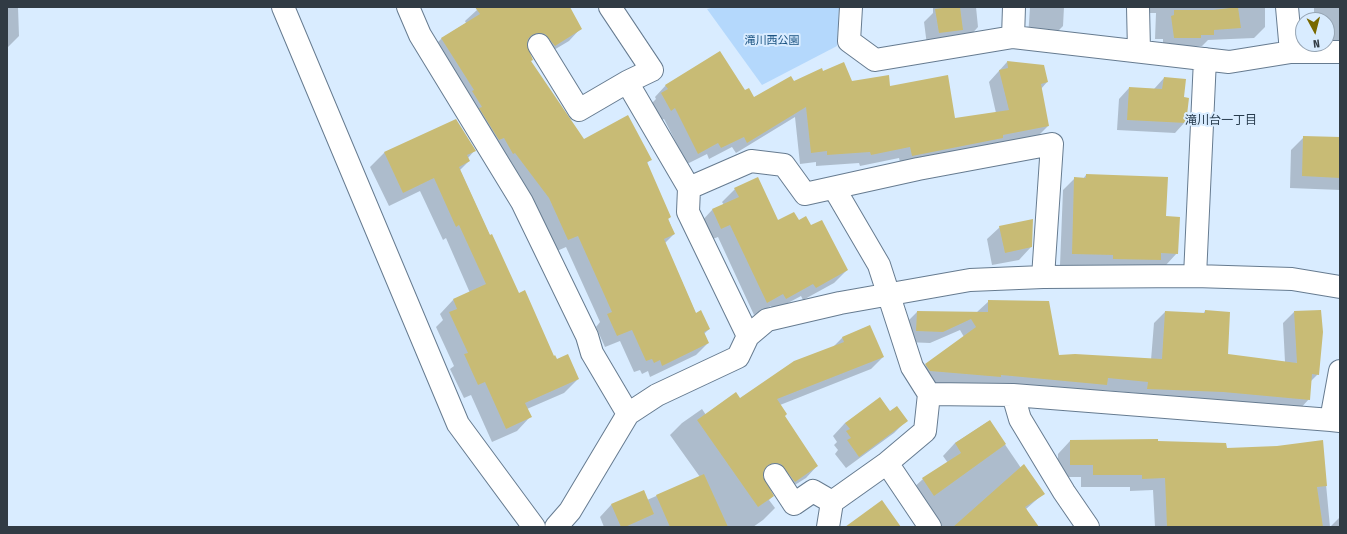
<!DOCTYPE html>
<html>
<head>
<meta charset="utf-8">
<style>
  body { margin:0 }
  #map { position:relative; width:1347px; height:534px; overflow:hidden; background:#d9ecff; font-family:"Fira Sans Condensed",sans-serif }
  canvas { display:block }
  .frame { position:absolute; inset:0; border:8px solid #313b44; pointer-events:none }
  .north { position:absolute; left:1295px; top:12px; width:40px; height:40px; box-sizing:border-box; background:#d9ecff; border:1px solid #96a5b4; border-radius:50%; rotate:173deg; font-size:11px; font-weight:700; line-height:16px; text-align:center; color:#313b44 }
  .north::after { content:''; display:block; margin:auto; width:14px; height:18px; background:#786800; clip-path:polygon(50% 0,100% 100%,50% 72%,0 100%) }
</style>
</head>
<body>
<div id="map">
<canvas width="1347" height="534"></canvas>
<div class="frame"></div>
<div class="north">N</div>
</div>
<script>
const c = document.querySelector('canvas').getContext('2d');
c.lineJoin = 'round';
function paint(path, color) { c.fillStyle = color; c.fill(path, 'evenodd'); }
const shape = rows => new Path2D(rows.map(r => 'M' + r).join(''));
function trace(path, color, width, dash) { c.strokeStyle = color; c.lineWidth = width; c.lineCap = dash ? 'butt' : 'round'; c.setLineDash(dash || []); c.stroke(path); }
function label(font, color, halo, rows, align = 'center') {
  c.font = font + ' "Fira Sans Condensed","Noto Sans JP",sans-serif'; c.lineWidth = 4; c.setLineDash([]); c.textBaseline = 'middle'; c.strokeStyle = halo; c.fillStyle = color; for (const [text, x, y, turn = 0] of rows) {
    c.save(); c.translate(x, y); c.rotate((+turn || 0) * Math.PI / 180); c.textAlign = isNaN(turn) ? turn : align; if (halo) c.strokeText(text, 0, 0); c.fillText(text, 0, 0); c.restore();
  }
}
const green = shape([
  [715,7,839,7,837,46,762,85,707,9]
]);
const shadow = shape([
  [7,7,18,7,19,36,7,48],
  [475,7,560,7,580,29,569,41,542,57,533,45,525,44,530,62,583,141,650,160,647,163,674,234,665,243,696,314,709,329,704,334,708,343,696,355,650,377,648,371,642,374,640,370,634,372,620,341,605,347,596,327,600,322,566,247,557,251,538,209,503,164,430,50,442,38,466,23,465,21,477,10],
  [933,7,976,7,978,27,967,39,927,45,924,22,933,13],
  [1030,7,1064,7,1063,26,1050,39,1028,38],
  [1143,7,1265,7,1265,27,1254,38,1208,40,1202,46,1192,46,1189,49,1163,48,1163,39,1155,39,1156,13,1144,13],
  [1314,7,1340,7,1340,42,1327,43,1327,20,1314,20],
  [1007,62,1047,82,1041,89,1048,126,1037,137,901,166,899,158,860,166,859,163,816,166,816,162,800,164,795,117,736,153,732,147,709,159,707,154,687,164,664,119,660,121,650,105,656,99,655,97,666,85,745,91,754,99,794,82,823,73,852,82,890,87,954,120,996,113,989,82],
  [1164,78,1183,98,1185,122,1175,133,1117,130,1119,99,1129,88,1154,89],
  [456,120,475,150,468,158,469,161,460,170,490,236,518,294,553,357,578,379,564,393,527,409,530,417,517,431,492,442,471,395,464,398,450,369,454,366,436,327,443,320,440,314,453,300,470,293,446,238,443,240,420,191,389,206,370,167,384,153],
  [1304,137,1340,139,1340,190,1290,188,1291,150],
  [1086,175,1165,217,1177,253,1166,265,1155,265,1148,271,1102,266,1060,265,1063,190,1075,178,1083,179],
  [735,189,777,221,799,221,811,227,847,270,834,283,803,300,801,296,773,311,771,306,754,315,718,237,708,241,700,223,712,210,724,205,722,202],
  [1000,227,1031,247,1019,260,992,265,987,239],
  [989,301,1059,356,1151,360,1154,323,1165,312,1203,314,1205,311,1227,355,1285,362,1283,323,1294,312,1318,374,1310,382,1309,399,1298,411,1136,400,1137,393,1101,390,1095,396,918,382,914,376,926,365,964,337,960,330,930,343,905,342,906,323,917,312,977,312],
  [869,326,883,357,871,369,780,405,784,416,817,466,806,478,782,493,768,475,762,474,773,496,769,500,775,508,763,520,753,527,604,527,600,517,611,505,644,491,647,500,700,477,670,435,682,423,702,409,706,415,740,399,833,347,842,338],
  [890,412,906,421,894,433,846,468,835,454,838,450,834,445,837,442,833,436,845,423],
  [989,421,1021,468,1043,494,1026,509,1037,527,934,527,910,491,923,479,948,463,943,456,955,443],
  [1070,441,1157,442,1226,449,1277,447,1322,441,1330,527,1155,527,1153,490,1130,491,1130,487,1081,487,1081,477,1058,477,1058,454],
  [1340,517,1340,527,1330,527]
]);
const building = shape([
  [475,7,570,7,582,29,555,46,545,34,538,33,532,35,528,39,527,45,533,60,531,61,584,139,628,115,652,160,647,162,671,217,668,219,675,234,664,239,696,313,701,310,710,329,704,332,709,343,662,366,660,360,654,363,652,359,646,361,632,330,617,336,607,314,612,312,578,236,568,240,549,198,515,153,513,154,504,138,499,140,479,108,482,107,472,91,474,90,441,38,480,14],
  [951,7,960,7,963,30,939,33,935,9],
  [1238,7,1241,28,1214,30,1214,35,1201,35,1201,38,1174,38,1171,16,1174,15,1174,10,1213,10],
  [720,51,745,90,749,88,754,97,791,76,794,81,822,68,823,71,844,62,852,81,889,75,890,86,948,75,955,118,1009,110,999,70,1008,68,1007,61,1044,65,1048,82,1041,84,1049,126,1003,135,1003,138,912,156,910,147,871,155,870,152,827,155,827,151,811,153,806,107,747,143,744,137,721,148,718,143,698,154,675,108,671,111,661,93,668,89,665,85],
  [1164,77,1186,79,1184,97,1189,98,1186,123,1127,120,1129,87,1162,89],
  [456,119,476,151,467,155,470,161,459,167,490,235,492,234,519,293,525,290,554,356,555,355,557,359,568,354,579,379,525,403,532,417,506,429,485,382,478,385,464,354,468,353,449,312,457,309,453,299,486,284,459,225,456,227,434,178,403,193,384,152],
  [1303,136,1340,137,1340,178,1302,176],
  [1086,174,1168,177,1166,216,1180,217,1178,254,1161,253,1161,260,1113,259,1113,255,1072,254,1074,177,1086,178],
  [758,177,778,220,794,212,799,220,806,216,811,225,822,220,848,270,816,288,813,284,786,299,783,294,767,303,730,225,721,229,712,209,739,197,734,188],
  [1033,219,1032,247,1005,253,999,226],
  [988,300,1049,301,1059,355,1075,354,1162,359,1165,311,1205,313,1205,310,1230,312,1228,354,1297,363,1294,311,1321,310,1323,332,1319,375,1312,374,1310,400,1223,392,1147,389,1148,382,1108,378,1107,385,1001,375,1001,377,930,371,925,364,976,327,971,319,943,332,916,331,917,311,988,312],
  [870,325,884,357,777,399,787,414,785,416,818,466,795,482,781,464,774,463,768,465,764,470,763,476,774,496,758,507,697,420,736,392,740,398,794,361,844,342,842,337],
  [880,397,890,411,897,406,908,421,859,457,847,440,851,438,846,431,850,429,845,423],
  [990,420,1006,444,934,496,922,478,961,453,955,443],
  [1158,439,1158,441,1226,443,1227,448,1277,446,1323,440,1327,486,1317,487,1323,527,1167,527,1165,478,1142,479,1142,475,1093,475,1093,465,1070,465,1070,440],
  [1024,464,1045,494,1025,507,1039,527,953,527],
  [704,474,728,527,670,527,656,495],
  [644,490,654,514,625,527,621,527,611,504],
  [882,500,901,527,845,527]
]);
const minor = shape([
  [408,7,420,35,522,202,587,336,592,353,628,414],
  [610,7,652,70,627,82],
  [851,7,849,41,875,60,1013,37,1229,62,1291,52,1340,52],
  [1138,7,1139,51],
  [1287,7,1291,52],
  [1013,37,1014,7],
  [539,45,579,110,627,82,689,188,688,212,748,336],
  [689,188,751,161,784,165,805,194,918,169,1052,144,1043,277],
  [834,188,879,265,912,367,929,394,1013,395,1020,419,1064,492,1088,527],
  [1195,276,1205,59],
  [1340,371,1331,420,1340,421],
  [1013,395,1331,420],
  [887,463,930,527],
  [775,475,794,504,813,491,832,502],
  [556,527,570,511,628,414,657,395,738,357,748,336,767,320,840,303,970,280,1043,277,1195,276,1292,279,1340,287],
  [828,527,832,502,887,463,925,431,929,394]
]);
const tertiary = shape([
  [283,7,458,424,534,527]
]);
const parkNames = [
  ["滝川西公園",772,41]
];
const neighbourhoodNames = [
  ["滝川台一丁目",1221,121]
];
paint(green, '#b4d8fc');
paint(shadow, '#0003');
paint(building, '#c8bb75');
trace(minor, '#667b90', 24);
trace(tertiary, '#667b90', 24);
trace(minor, '#fff', 22);
trace(tertiary, '#fff', 22);
label('11px', '#1b5483', '#d9ecff', parkNames);
label('12px', '#273b4d', '#d9ecff', neighbourhoodNames);
</script>
</body>
</html>
